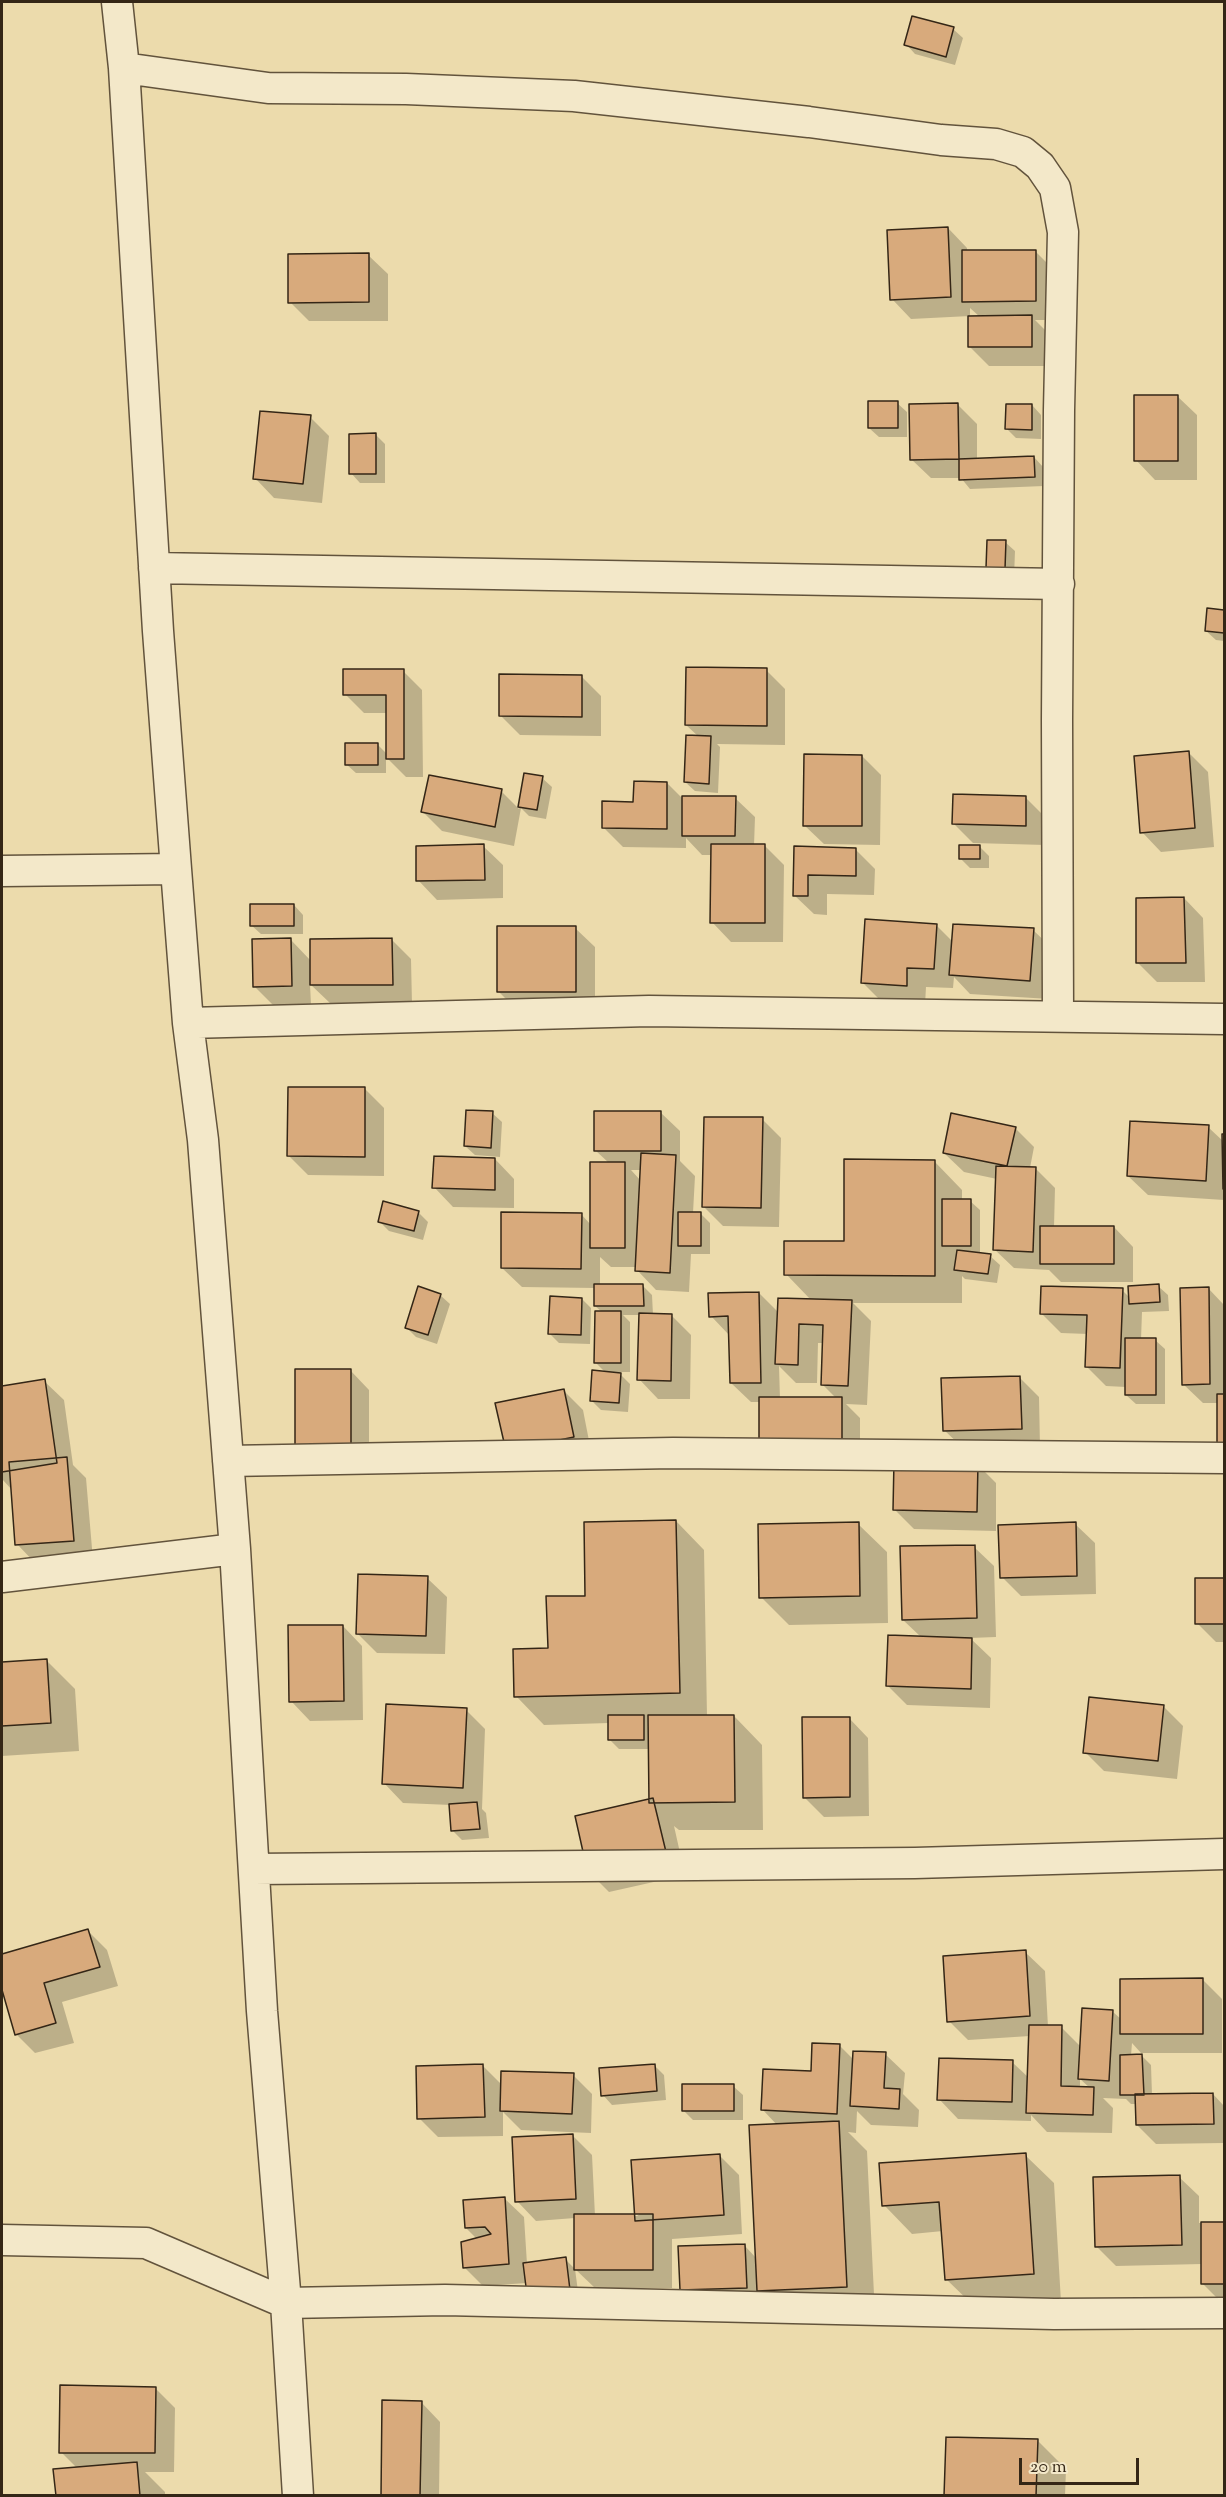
<!DOCTYPE html>
<html>
<head>
<meta charset="utf-8">
<style>
  body { margin:0 }
  #map { position:relative; width:1226px; height:2497px; overflow:hidden; background:#ecdbac; font-family:"Sorts Mill Goudy",serif }
  canvas { display:block }
  .frame { position:absolute; inset:0; border:3px solid #342616; pointer-events:none }
  .scale { position:absolute; left:1019px; top:2458px; width:120px; height:27px; box-sizing:border-box; border:3px solid #342616; border-top:0; padding-left:8px; font-size:18px; line-height:21px; white-space:nowrap; color:#342616; -webkit-text-stroke:4px #f3e8c9; paint-order:stroke }
</style>
</head>
<body>
<div id="map">
<canvas width="1226" height="2497"></canvas>
<div class="frame"></div>
<div class="scale">20 m</div>
</div>
<script>
const c = document.querySelector('canvas').getContext('2d');
c.lineJoin = 'round';
function paint(path, color) { c.fillStyle = color; c.fill(path, 'evenodd'); }
const shape = rows => new Path2D(rows.map(r => 'M' + r).join(''));
function trace(path, color, width, dash) { c.strokeStyle = color; c.lineWidth = width; c.lineCap = dash ? 'butt' : 'round'; c.setLineDash(dash || []); c.stroke(path); }
const shadow = shape([
  [953,29,963,38,955,65,915,54,906,44],
  [948,228,967,248,967,252,1036,252,1055,271,1055,320,1035,320,1051,336,1051,366,989,366,970,347,970,316,911,319,892,299],
  [970,308,980,317,970,318],
  [368,255,388,274,388,321,309,321,290,302],
  [1177,396,1197,415,1197,480,1155,480,1136,460],
  [897,403,907,412,907,437,879,437,869,428],
  [958,405,977,424,977,460,1034,457,1043,467,1044,486,970,489,961,478,931,478,911,459],
  [1032,405,1041,415,1041,439,1016,438,1007,429],
  [310,417,329,436,322,503,274,498,255,478],
  [376,435,385,444,385,483,360,483,351,473],
  [1005,542,1015,551,1014,578,997,577],
  [1208,610,1224,611,1224,641,1216,640,1206,631],
  [766,670,785,689,785,745,717,744,720,747,718,793,695,791,685,782,699,737,686,725],
  [403,671,422,690,423,777,406,777,386,757,386,773,356,773,346,764,377,744,387,754,387,713,364,713,345,694],
  [582,677,601,696,601,736,520,735,500,715],
  [1189,753,1208,772,1214,847,1161,852,1142,832],
  [862,756,881,775,880,845,824,844,804,825],
  [525,775,542,778,552,787,546,819,529,816,521,808,514,846,442,831,423,812,501,791,519,809],
  [667,783,684,800,735,798,755,817,754,846,765,846,784,865,783,942,731,942,712,922,712,855,702,855,686,838,686,848,623,847,603,827],
  [1026,798,1045,817,1045,845,973,843,954,824],
  [483,846,503,865,503,898,437,900,418,880],
  [980,847,989,856,989,868,970,868,960,858],
  [796,848,856,850,875,869,874,895,827,894,827,915,814,914,794,895],
  [1184,898,1203,918,1205,982,1157,982,1138,963],
  [294,905,303,915,303,934,261,934,251,925],
  [936,925,953,942,1033,930,1053,949,1049,999,970,994,954,977,953,988,926,987,925,1005,882,1002,863,983],
  [575,928,595,947,595,1011,518,1011,498,991],
  [291,940,311,961,392,940,411,959,412,1004,331,1004,310,984,311,1005,274,1006,254,986],
  [365,1089,384,1108,384,1176,308,1175,289,1156],
  [660,1112,680,1131,680,1161,695,1176,693,1213,700,1213,710,1223,710,1254,691,1254,689,1292,656,1290,637,1270,637,1267,611,1267,600,1257,600,1286,643,1286,652,1295,653,1315,672,1316,691,1335,690,1399,658,1399,639,1379,640,1315,623,1315,630,1322,630,1372,618,1372,630,1384,628,1412,601,1410,591,1400,606,1373,595,1362,602,1312,595,1306,595,1288,522,1287,502,1268,581,1214,591,1225,609,1163,596,1151],
  [631,1170,642,1170,641,1181],
  [492,1113,502,1122,500,1157,475,1155,465,1146],
  [762,1119,781,1138,779,1227,723,1226,703,1206],
  [1208,1127,1224,1142,1224,1136,1224,1200,1148,1195,1128,1176],
  [1015,1128,1034,1147,1030,1168,1036,1169,1055,1188,1054,1227,1114,1227,1133,1247,1133,1282,1061,1282,1049,1270,1014,1268,994,1249,997,1179,964,1172,944,1153],
  [495,1159,514,1179,514,1208,453,1207,434,1187],
  [934,1161,962,1190,962,1201,970,1201,980,1210,980,1254,990,1256,1000,1265,997,1283,965,1279,962,1276,962,1303,853,1303,871,1321,867,1405,846,1404,860,1418,860,1468,760,1402,751,1402,731,1383,730,1336,711,1316,759,1293,779,1313,811,1300,786,1274,846,1242],
  [818,1343,824,1343,822,1384,837,1399,780,1399,779,1366,796,1383,817,1383],
  [418,1212,428,1222,423,1240,389,1231,379,1221],
  [1158,1286,1168,1295,1169,1311,1142,1312,1141,1340,1155,1340,1165,1349,1165,1404,1136,1404,1126,1395,1126,1387,1106,1386,1087,1367,1088,1334,1061,1333,1042,1314,1122,1290,1130,1298],
  [1208,1288,1224,1305,1224,1450,1218,1403,1203,1403,1183,1384],
  [440,1295,450,1304,437,1344,416,1337,407,1328],
  [582,1299,591,1308,590,1344,559,1343,550,1334],
  [350,1370,369,1390,369,1469,297,1450],
  [1020,1378,1039,1397,1040,1447,964,1449,944,1430],
  [44,1381,64,1400,73,1465,86,1478,93,1560,36,1564,17,1544,12,1490,2,1479,2,1387],
  [563,1390,583,1410,592,1456,507,1450],
  [977,1464,996,1483,996,1531,914,1529,895,1510],
  [676,1521,704,1550,707,1716,734,1716,762,1745,763,1830,679,1830,674,1826,685,1875,609,1892,590,1873,650,1800,650,1749,619,1749,609,1739,609,1723,544,1725,516,1696,587,1597],
  [858,1524,887,1552,888,1623,789,1625,761,1597],
  [1075,1524,1095,1543,1096,1594,1021,1596,1002,1577],
  [974,1547,994,1566,996,1637,970,1638,991,1658,990,1708,907,1705,888,1686,921,1637,903,1620],
  [427,1578,447,1597,445,1654,377,1653,358,1634],
  [1197,1579,1224,1579,1224,1642,1216,1642,1197,1623],
  [343,1626,362,1646,363,1720,310,1721,291,1701],
  [46,1660,75,1689,79,1751,2,1756,2,1664],
  [1164,1707,1183,1726,1177,1779,1104,1771,1085,1752],
  [466,1710,485,1729,482,1809,486,1813,489,1838,462,1840,453,1831,451,1805,403,1803,384,1783],
  [849,1718,868,1738,869,1816,824,1817,804,1797],
  [88,1931,107,1950,118,1986,62,2002,74,2043,35,2053,16,2034,2,1984,2,1955],
  [1025,1952,1045,1971,1048,2027,1061,2027,1081,2047,1113,2012,1122,2020,1203,1980,1222,1999,1222,2053,1141,2053,1132,2043,1131,2056,1142,2056,1151,2065,1152,2095,1213,2094,1224,2106,1224,2143,1156,2144,1137,2125,1137,2104,1131,2104,1126,2099,1103,2098,1113,2108,1112,2133,1047,2132,1031,2115,1031,2121,958,2119,939,2099,1012,2062,1029,2078,1030,2036,968,2040,949,2021],
  [1080,2079,1090,2088,1080,2088],
  [840,2046,854,2060,885,2054,905,2073,903,2094,919,2110,918,2127,871,2125,857,2111,856,2133,848,2132,867,2151,875,2315,700,2309,681,2290,745,2246,757,2259,778,2126,762,2109,812,2073],
  [483,2066,502,2085,573,2075,592,2094,591,2133,521,2130,503,2112,503,2136,438,2137,419,2118],
  [655,2066,664,2075,666,2100,612,2105,603,2095],
  [733,2086,743,2095,743,2120,693,2120,683,2110],
  [572,2135,592,2155,595,2216,637,2216,719,2155,739,2175,742,2234,672,2239,672,2288,595,2288,575,2269,579,2299,527,2283,483,2286,464,2267,477,2239,466,2228,504,2198,524,2217,527,2264,565,2259,575,2269,575,2218,536,2221,517,2201],
  [1025,2155,1054,2183,1061,2302,975,2307,946,2279,943,2231,912,2234,884,2205],
  [1179,2177,1199,2196,1199,2223,1224,2223,1224,2302,1221,2302,1202,2283,1202,2264,1116,2266,1096,2246],
  [155,2388,175,2408,174,2472,145,2472,165,2492,165,2496,57,2496,77,2468,61,2452],
  [421,2402,440,2422,439,2496,382,2496],
  [1037,2440,1066,2469,1065,2496,946,2496]
]);
const building = shape([
  [912,16,954,27,946,57,904,45,912,16],
  [948,227,951,297,890,300,887,230,948,227],
  [962,250,1036,250,1036,301,962,302,962,250],
  [369,253,369,302,288,303,288,254,369,253],
  [1032,315,1032,347,968,347,968,316,1032,315],
  [1134,395,1178,395,1178,461,1134,461,1134,395],
  [868,401,898,401,898,428,868,428,868,401],
  [958,403,959,459,910,460,909,404,958,403],
  [1006,404,1032,404,1032,430,1005,429,1006,404],
  [260,411,311,415,303,484,253,479,260,411],
  [376,433,376,474,349,474,349,434,376,433],
  [1034,456,1035,477,959,480,959,459,1034,456],
  [987,540,1006,540,1005,569,986,568,987,540],
  [1207,608,1224,610,1224,633,1205,631,1207,608],
  [686,667,767,668,767,726,685,725,686,667],
  [343,669,404,669,404,759,386,759,386,695,343,695,343,669],
  [499,674,582,675,582,717,499,716,499,674],
  [686,735,711,736,709,784,684,782,686,735],
  [345,743,378,743,378,765,345,765,345,743],
  [1189,751,1195,828,1140,833,1134,756,1189,751],
  [804,754,862,755,862,826,803,826,804,754],
  [524,773,543,776,537,810,518,807,524,773],
  [429,775,502,789,495,827,421,812,429,775],
  [634,781,667,782,667,829,602,828,602,801,633,802,634,781],
  [953,794,1026,796,1026,826,952,824,953,794],
  [682,796,736,796,735,836,682,836,682,796],
  [484,844,485,880,416,881,416,846,484,844],
  [711,844,765,844,765,923,710,923,711,844],
  [959,845,980,845,980,859,959,859,959,845],
  [794,846,856,848,856,876,808,875,808,896,793,896,794,846],
  [1184,897,1186,963,1136,963,1136,898,1184,897],
  [250,904,294,904,294,926,250,926,250,904],
  [865,919,937,924,934,969,907,968,907,986,861,983,865,919],
  [953,924,1034,928,1030,981,949,975,953,924],
  [497,926,576,926,576,992,497,992,497,926],
  [291,938,292,986,253,987,252,939,291,938],
  [392,938,393,985,310,985,310,939,392,938],
  [288,1087,365,1087,365,1157,287,1156,288,1087],
  [466,1110,493,1111,491,1148,464,1146,466,1110],
  [594,1111,661,1111,661,1151,594,1151,594,1111],
  [951,1113,1016,1127,1007,1166,943,1153,951,1113],
  [704,1117,763,1117,761,1208,702,1207,704,1117],
  [1130,1121,1209,1125,1206,1181,1127,1176,1130,1121],
  [1222,1134,1224,1134,1224,1189,1223,1189,1222,1134],
  [641,1153,676,1155,670,1273,635,1271,641,1153],
  [434,1156,495,1158,495,1190,432,1188,434,1156],
  [844,1159,935,1160,935,1276,784,1275,784,1241,844,1241,844,1159],
  [590,1162,625,1162,625,1248,590,1248,590,1162],
  [996,1166,1036,1167,1033,1252,993,1250,996,1166],
  [942,1199,971,1199,971,1246,942,1246,942,1199],
  [383,1201,419,1211,414,1231,378,1222,383,1201],
  [501,1212,582,1213,581,1269,501,1268,501,1212],
  [678,1212,701,1212,701,1246,678,1246,678,1212],
  [1040,1226,1114,1226,1114,1264,1040,1264,1040,1226],
  [957,1250,991,1254,988,1274,954,1270,957,1250],
  [594,1284,643,1284,644,1306,594,1306,594,1284],
  [1159,1284,1160,1302,1129,1304,1128,1286,1159,1284],
  [418,1286,441,1294,428,1335,405,1328,418,1286],
  [1041,1286,1123,1288,1120,1368,1085,1367,1087,1315,1040,1314,1041,1286],
  [1209,1287,1210,1384,1182,1385,1180,1288,1209,1287],
  [759,1292,761,1383,730,1383,728,1316,709,1317,708,1293,759,1292],
  [550,1296,582,1298,581,1335,548,1334,550,1296],
  [778,1298,852,1300,848,1386,821,1385,823,1325,799,1324,798,1365,775,1364,778,1298],
  [595,1311,621,1311,621,1363,594,1363,595,1311],
  [639,1313,672,1314,671,1381,637,1380,639,1313],
  [1125,1338,1156,1338,1156,1395,1125,1395,1125,1338],
  [295,1369,351,1369,351,1451,295,1451,295,1369],
  [592,1370,621,1373,619,1403,590,1401,592,1370],
  [1020,1376,1022,1429,943,1431,941,1378,1020,1376],
  [45,1379,57,1463,2,1472,2,1386,45,1379],
  [564,1389,574,1437,506,1451,495,1403,564,1389],
  [1217,1394,1224,1394,1224,1444,1217,1444,1217,1394],
  [759,1397,842,1397,842,1449,759,1449,759,1397],
  [67,1457,74,1541,15,1545,9,1462,67,1457],
  [894,1461,978,1463,977,1512,893,1510,894,1461],
  [676,1520,680,1693,514,1697,513,1649,548,1648,546,1596,585,1596,584,1522,676,1520],
  [859,1522,860,1596,759,1598,758,1524,859,1522],
  [1076,1522,1077,1576,1000,1578,998,1525,1076,1522],
  [975,1545,977,1618,902,1620,900,1546,975,1545],
  [358,1574,428,1576,426,1636,356,1634,358,1574],
  [1195,1578,1224,1578,1224,1624,1195,1624,1195,1578],
  [288,1625,343,1625,344,1701,289,1702,288,1625],
  [888,1635,972,1638,971,1689,886,1686,888,1635],
  [47,1659,51,1723,2,1726,2,1662,47,1659],
  [1089,1697,1164,1705,1158,1761,1083,1753,1089,1697],
  [386,1704,467,1708,463,1788,382,1784,386,1704],
  [608,1715,644,1715,644,1740,608,1740,608,1715],
  [648,1715,734,1715,735,1802,649,1803,648,1715],
  [802,1717,850,1717,850,1797,803,1798,802,1717],
  [653,1798,667,1856,588,1874,575,1816,653,1798],
  [477,1802,480,1829,451,1831,449,1804,477,1802],
  [88,1929,100,1967,44,1983,56,2023,15,2035,2,1990,2,1954,88,1929],
  [1026,1950,1030,2016,947,2022,943,1956,1026,1950],
  [1203,1978,1203,2034,1120,2034,1120,1979,1203,1978],
  [1082,2008,1113,2010,1109,2081,1078,2079,1082,2008],
  [1029,2025,1062,2025,1061,2086,1094,2087,1093,2115,1026,2113,1029,2025],
  [812,2043,840,2044,837,2114,761,2110,763,2069,811,2071,812,2043],
  [853,2051,886,2052,884,2088,900,2089,899,2109,850,2106,853,2051],
  [1142,2054,1144,2095,1120,2095,1120,2055,1142,2054],
  [939,2058,1013,2060,1012,2102,937,2100,939,2058],
  [483,2064,485,2117,417,2119,416,2066,483,2064],
  [655,2064,657,2091,601,2096,599,2068,655,2064],
  [501,2071,574,2073,572,2114,500,2111,501,2071],
  [682,2084,734,2084,734,2111,682,2111,682,2084],
  [1213,2093,1214,2124,1136,2125,1135,2094,1213,2093],
  [839,2121,847,2287,757,2291,749,2125,839,2121],
  [573,2134,576,2199,515,2202,512,2137,573,2134],
  [1026,2153,1034,2274,945,2280,939,2202,882,2206,879,2163,1026,2153],
  [720,2154,724,2215,635,2221,631,2160,720,2154],
  [1180,2175,1182,2245,1095,2247,1093,2177,1180,2175],
  [505,2197,509,2264,463,2268,461,2242,491,2234,485,2227,465,2228,463,2200,505,2197],
  [574,2214,653,2214,653,2270,574,2270,574,2214],
  [1201,2222,1224,2222,1224,2284,1201,2284,1201,2222],
  [745,2244,747,2288,680,2290,678,2246,745,2244],
  [566,2257,570,2290,527,2295,523,2263,566,2257],
  [60,2385,156,2387,155,2453,59,2453,60,2385],
  [382,2400,422,2401,420,2496,381,2496,382,2400],
  [946,2437,1038,2439,1036,2496,944,2496,946,2437],
  [137,2462,140,2496,56,2496,53,2469,137,2462]
]);
const minor = shape([
  [117,2,124,68,158,631,176,869,188,1023,203,1140,235,1549,262,2011,286,2303,298,2496],
  [124,68,268,88,406,89,574,96,809,122,941,140,996,144,1023,152,1040,166,1055,188,1063,232,1059,410,1057,720,1058,1015],
  [154,568,1059,584],
  [2,871,176,869],
  [188,1023,649,1011,1224,1019],
  [228,1461,673,1453,1224,1458],
  [2,1577,235,1549],
  [254,1869,915,1863,1224,1854],
  [2,2240,146,2243,286,2303,445,2300,1054,2314,1224,2313]
]);
paint(shadow, '#0003');
paint(building, '#d8aa7c');
trace(building, '#342616', 1.5);
trace(minor, '#62533c', 33);
trace(minor, '#f3e8c9', 30);
</script>
</body>
</html>
